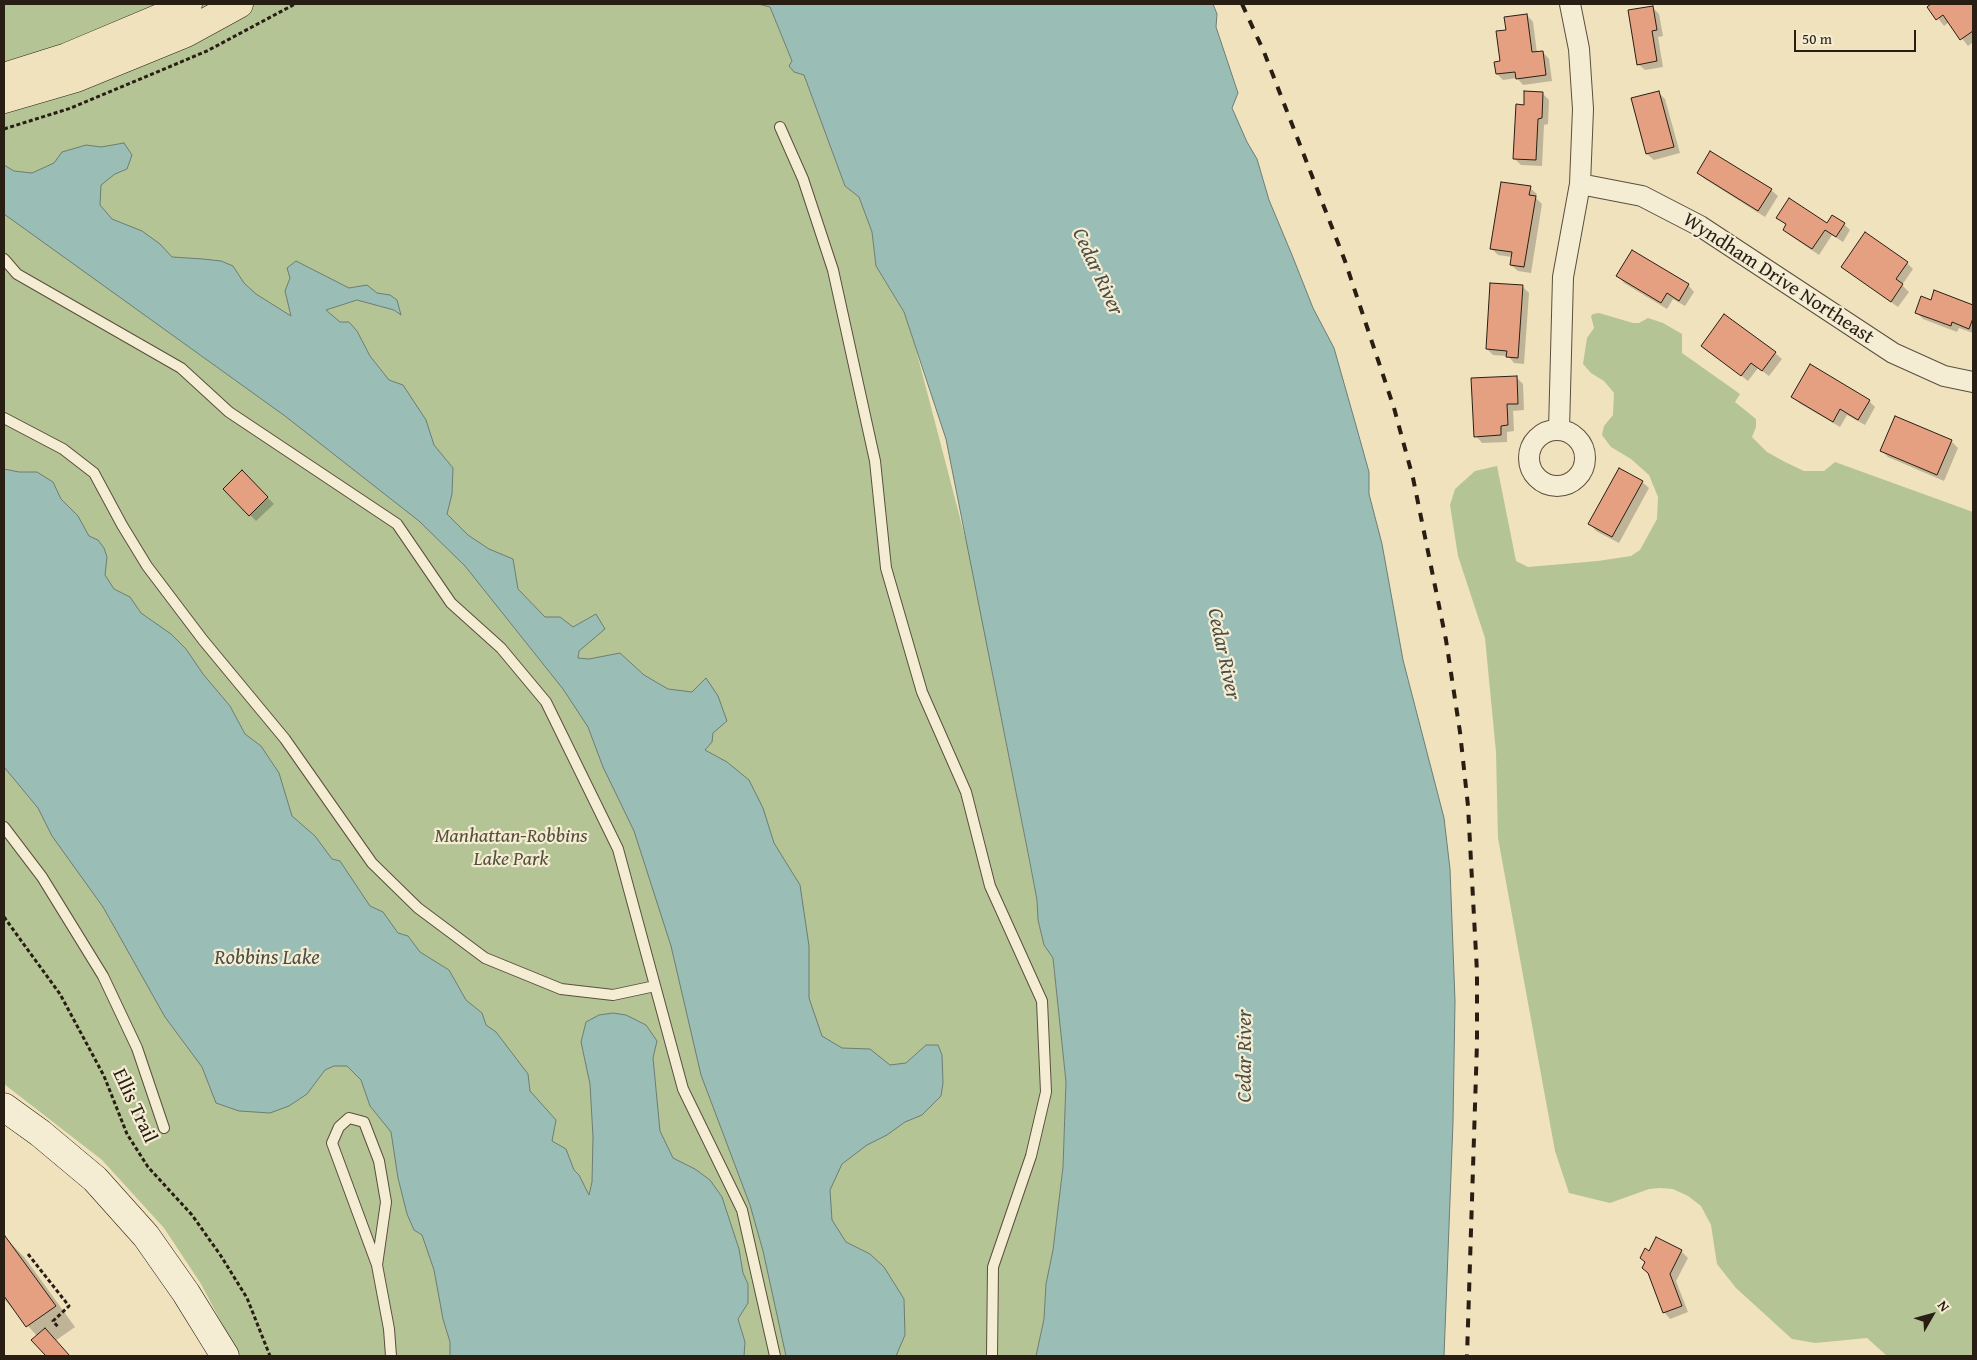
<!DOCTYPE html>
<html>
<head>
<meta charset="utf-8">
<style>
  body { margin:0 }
  #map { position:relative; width:1977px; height:1360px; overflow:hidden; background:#efe2bd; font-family:"Gentium Book Plus",serif }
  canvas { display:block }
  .frame { position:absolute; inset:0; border:5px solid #291e14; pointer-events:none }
  .north { position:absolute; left:1907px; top:1290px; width:50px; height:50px; -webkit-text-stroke:4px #f5ecd4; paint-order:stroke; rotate:52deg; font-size:14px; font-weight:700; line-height:20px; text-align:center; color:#291e14 }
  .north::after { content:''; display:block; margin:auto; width:18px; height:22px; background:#291e14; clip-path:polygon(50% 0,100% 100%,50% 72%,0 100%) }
  .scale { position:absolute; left:1794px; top:30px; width:122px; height:22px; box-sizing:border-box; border:2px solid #291e14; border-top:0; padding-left:6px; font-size:15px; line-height:18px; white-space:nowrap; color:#291e14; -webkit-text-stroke:4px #f5ecd4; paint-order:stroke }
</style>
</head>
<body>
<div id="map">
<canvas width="1977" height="1360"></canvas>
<div class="frame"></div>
<div class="north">N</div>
<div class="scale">50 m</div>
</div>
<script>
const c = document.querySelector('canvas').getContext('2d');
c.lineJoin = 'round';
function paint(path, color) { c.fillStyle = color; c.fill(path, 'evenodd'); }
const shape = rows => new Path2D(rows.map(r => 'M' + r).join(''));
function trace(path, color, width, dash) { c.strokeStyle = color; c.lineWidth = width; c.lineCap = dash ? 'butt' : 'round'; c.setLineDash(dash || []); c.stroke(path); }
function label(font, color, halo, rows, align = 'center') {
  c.font = font + ' "Gentium Book Plus",serif'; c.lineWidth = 4.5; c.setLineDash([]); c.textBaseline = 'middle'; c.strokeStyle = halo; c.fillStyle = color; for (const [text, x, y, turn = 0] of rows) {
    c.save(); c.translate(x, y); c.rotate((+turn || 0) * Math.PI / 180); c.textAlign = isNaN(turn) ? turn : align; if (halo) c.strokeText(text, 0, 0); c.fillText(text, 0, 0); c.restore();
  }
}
const green = shape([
  [4,4,758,4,770,7,792,61,794,72,804,75,845,186,859,196,872,232,876,266,904,312,915,346,981,598,989,656,1037,900,1038,920,1044,945,1053,958,1066,1082,1063,1167,1053,1250,1046,1284,1044,1319,1036,1356,239,1356,201,1284,164,1228,102,1160,4,1084],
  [1599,313,1633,323,1639,323,1648,318,1663,323,1682,334,1682,353,1740,394,1735,402,1756,419,1756,427,1752,437,1767,452,1785,462,1804,471,1824,471,1835,462,1973,512,1973,1356,1887,1356,1867,1338,1815,1343,1792,1339,1736,1288,1717,1264,1711,1225,1701,1206,1688,1196,1673,1189,1660,1188,1649,1189,1610,1203,1569,1193,1555,1151,1498,838,1496,752,1485,638,1458,556,1450,505,1455,489,1475,471,1497,466,1516,561,1528,567,1598,561,1631,556,1640,550,1657,519,1658,497,1649,475,1631,459,1611,447,1602,435,1604,426,1613,415,1614,393,1604,381,1591,373,1583,364,1587,338,1594,328,1591,316,1593,314]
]);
const water = shape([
  [758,4,1213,4,1217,14,1216,27,1238,93,1232,108,1247,142,1257,159,1269,200,1292,255,1313,308,1334,348,1355,422,1369,472,1369,494,1382,544,1403,660,1444,818,1450,869,1455,1001,1453,1122,1444,1356,1036,1356,1044,1319,1046,1284,1053,1250,1063,1167,1066,1082,1053,958,1044,945,1038,920,1037,900,1030,863,946,439,904,312,876,266,872,232,859,197,845,186,804,75,794,72,789,66,792,61,770,7,758,4],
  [124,143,132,155,127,169,115,174,101,185,100,205,112,219,142,231,160,244,172,257,203,259,221,261,233,266,244,283,256,294,291,316,285,291,290,278,287,268,296,261,349,288,367,285,377,293,390,295,397,300,401,315,394,310,357,300,326,310,340,322,349,322,357,331,370,356,389,380,403,385,426,420,434,445,453,468,452,494,447,514,468,535,489,549,513,559,518,589,545,617,560,617,573,627,596,614,605,629,579,651,578,658,589,659,620,653,644,675,668,689,692,692,706,678,718,696,727,721,713,733,712,742,705,750,727,762,749,780,763,808,774,843,800,885,809,946,809,998,822,1036,842,1048,870,1049,890,1065,906,1063,926,1045,938,1045,942,1055,943,1083,941,1096,922,1115,905,1122,887,1135,867,1145,842,1164,830,1190,832,1220,846,1242,870,1254,884,1267,904,1299,905,1335,896,1356,786,1356,763,1251,750,1205,701,1075,671,946,634,831,603,767,588,727,563,689,465,566,419,521,285,416,4,214,4,165,14,171,32,173,54,163,62,152,86,145,101,147,124,143],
  [4,469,19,472,37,472,53,482,61,499,78,516,89,536,98,540,104,548,107,557,105,575,114,589,130,597,141,613,171,634,186,649,203,674,230,706,245,734,261,746,279,773,292,816,315,836,332,859,340,861,370,906,383,912,398,933,408,936,420,952,449,970,466,1000,482,1013,486,1025,496,1032,528,1074,530,1091,556,1120,552,1141,566,1149,574,1170,579,1175,589,1195,592,1182,593,1137,590,1084,581,1042,586,1022,599,1015,613,1013,626,1015,646,1025,657,1041,653,1058,660,1131,673,1158,695,1169,710,1180,722,1197,739,1249,743,1273,748,1284,748,1303,738,1319,745,1342,744,1356,450,1356,450,1342,443,1319,434,1270,422,1235,414,1230,407,1214,398,1178,391,1132,370,1106,361,1080,347,1066,334,1066,325,1070,307,1094,289,1106,270,1113,239,1111,216,1103,202,1067,165,1017,103,907,52,836,38,808,4,767,4,469]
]);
const shadow = shape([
  [1933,4,1973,4,1973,42,1968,46,1949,22,1944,26,1929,7],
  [1653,8,1659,14,1663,36,1658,37,1663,67,1645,70,1638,64],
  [1527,15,1533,22,1537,53,1543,52,1549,59,1552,81,1523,85,1517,78,1503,80,1497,74,1502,62,1507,31],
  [1658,92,1665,99,1680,153,1654,160,1647,154],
  [1543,94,1549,100,1548,124,1544,125,1542,166,1521,165,1514,158,1525,106],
  [1698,173,1771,190,1778,196,1765,217,1705,179],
  [1530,188,1537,194,1536,198,1542,204,1531,273,1518,271,1511,265,1512,257,1498,255,1491,248],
  [1778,217,1827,225,1844,224,1850,230,1843,242,1832,235,1819,255,1791,236,1784,230,1787,226],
  [1907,263,1913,269,1902,285,1909,292,1898,307,1842,267],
  [1618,276,1688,285,1694,292,1685,306,1673,299,1667,309,1624,283],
  [1522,286,1529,293,1524,364,1514,363,1508,356,1493,355,1487,349],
  [1935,292,1973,307,1973,333,1959,328,1957,332,1923,319,1917,313,1931,301],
  [1703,346,1775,353,1782,359,1769,376,1758,368,1748,381],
  [1516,377,1523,384,1524,410,1513,411,1514,431,1507,432,1507,442,1482,443,1476,436],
  [1793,396,1869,401,1875,407,1865,425,1847,415,1840,427,1799,403],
  [1951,441,1958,448,1944,481,1888,457,1882,451],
  [242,472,274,504,256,521,224,489],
  [1642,482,1649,488,1619,543,1596,531,1590,524],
  [5,1237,25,1258,75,1327,55,1341,69,1356,47,1356,33,1340,37,1336,4,1299],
  [1681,1251,1688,1258,1676,1281,1688,1312,1670,1319,1664,1312,1649,1252]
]);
const building = shape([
  [1931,4,1973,4,1973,31,1960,40,1943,15,1936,20,1927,7,1931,4],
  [1653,6,1657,30,1652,31,1657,61,1637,65,1628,10,1653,6],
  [1527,14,1532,52,1543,51,1546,75,1516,79,1515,72,1496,74,1494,62,1500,61,1496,31,1506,30,1504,17,1527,14],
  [1524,91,1543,92,1542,118,1538,119,1536,160,1513,159,1516,104,1524,105,1524,91],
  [1659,91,1674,147,1646,154,1631,98,1659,91],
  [1710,151,1772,189,1758,211,1697,173,1710,151],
  [1501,182,1531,186,1529,195,1536,196,1524,267,1510,265,1512,252,1490,249,1501,182],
  [1789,198,1827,223,1832,215,1845,223,1836,237,1825,230,1812,249,1783,230,1786,224,1776,218,1789,198],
  [1865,232,1908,262,1896,279,1903,284,1891,302,1841,267,1865,232],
  [1632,250,1689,284,1679,301,1667,293,1661,303,1616,276,1632,250],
  [1490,283,1523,285,1518,358,1506,357,1507,351,1486,349,1490,283],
  [1934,290,1973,305,1973,318,1969,329,1952,322,1951,326,1915,313,1921,296,1931,300,1934,290],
  [1724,314,1776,352,1762,371,1751,363,1741,376,1701,346,1724,314],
  [1810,364,1870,400,1858,420,1840,409,1833,422,1791,397,1810,364],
  [1517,376,1518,404,1507,404,1508,425,1501,426,1501,435,1474,437,1471,378,1517,376],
  [1895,416,1952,440,1937,475,1880,451,1895,416],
  [1619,468,1643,481,1612,537,1588,524,1619,468],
  [242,470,268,497,249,516,223,489,242,470],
  [5,1236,56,1306,26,1327,4,1296,4,1237,5,1236],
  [1656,1237,1682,1250,1670,1274,1682,1306,1663,1313,1648,1273,1642,1268,1645,1262,1640,1258,1645,1248,1649,1251,1656,1237],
  [45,1328,70,1356,46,1356,31,1340,45,1328]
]);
const path = shape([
  [4,129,71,108,207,51,295,4],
  [4,917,60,994,104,1076,127,1134,148,1167,192,1215,221,1256,247,1298,270,1356],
  [28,1254,69,1306,53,1321,59,1328]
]);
const lane = shape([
  [780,127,803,179,833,270,875,461,886,568,922,692,966,792,990,886,1042,1001,1046,1092,1031,1156,993,1267,992,1356],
  [4,259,17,274,181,368,229,412,397,524,451,603,501,648,546,702,618,849,683,1089,742,1210,775,1356],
  [4,418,63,449,94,473,122,525,147,566,203,640,285,739,372,863,418,908,485,958,561,989,613,995,655,986],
  [4,827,42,877,103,976,137,1048,164,1128],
  [377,1265,386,1202,379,1161,364,1122,349,1118,339,1127,332,1143,377,1265,389,1329,391,1356]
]);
const street = shape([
  [1580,184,1642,196,1700,226,1893,353,1944,376,1973,382],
  [1559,430,1563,277,1580,184,1583,109,1579,49,1570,4],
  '1529 458a28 28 0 1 1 56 0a28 28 0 1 1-56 0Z'
]);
const secondary = shape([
  [4,1107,40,1133,95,1179,146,1236,186,1293,225,1356]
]);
const primary = shape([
  [4,77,67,57,174,12,188,4],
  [4,99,76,78,186,33,239,4]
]);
const rail = shape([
  [1242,4,1264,52,1345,261,1394,408,1413,478,1446,640,1460,732,1468,806,1477,972,1477,1043,1467,1356]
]);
const streetNames = [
  ["Wyndham Drive Northeast",1778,279,33],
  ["Ellis Trail",134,1106,65]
];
const parkNames = [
  ["Manhattan-Robbins",511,837],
  ["Lake Park",511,860]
];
const waterNames = [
  ["Cedar River",1097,272,65],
  ["Cedar River",1223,654,78],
  ["Robbins Lake",267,959],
  ["Cedar River",1246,1056,-90]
];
paint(green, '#b5c494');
paint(water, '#9abdb5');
trace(water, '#6d7d75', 1);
paint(shadow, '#0003');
paint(building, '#e5a082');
trace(building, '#291e14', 1);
trace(lane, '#5a4f3e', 12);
trace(street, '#5a4f3e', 22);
trace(secondary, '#291e14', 29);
trace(primary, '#291e14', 29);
trace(path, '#291e14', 3, [4, 2.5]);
trace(lane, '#f5ecd4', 10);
trace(street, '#f5ecd4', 20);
trace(secondary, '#f5ecd4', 28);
trace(primary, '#efe2bd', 28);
trace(rail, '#291e14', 4, [9, 9]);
label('20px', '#291e14', '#f5ecd4', streetNames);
label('italic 20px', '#53503a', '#f5ecd4', parkNames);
label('italic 21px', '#4b4e44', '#f5ecd4', waterNames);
</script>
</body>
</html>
